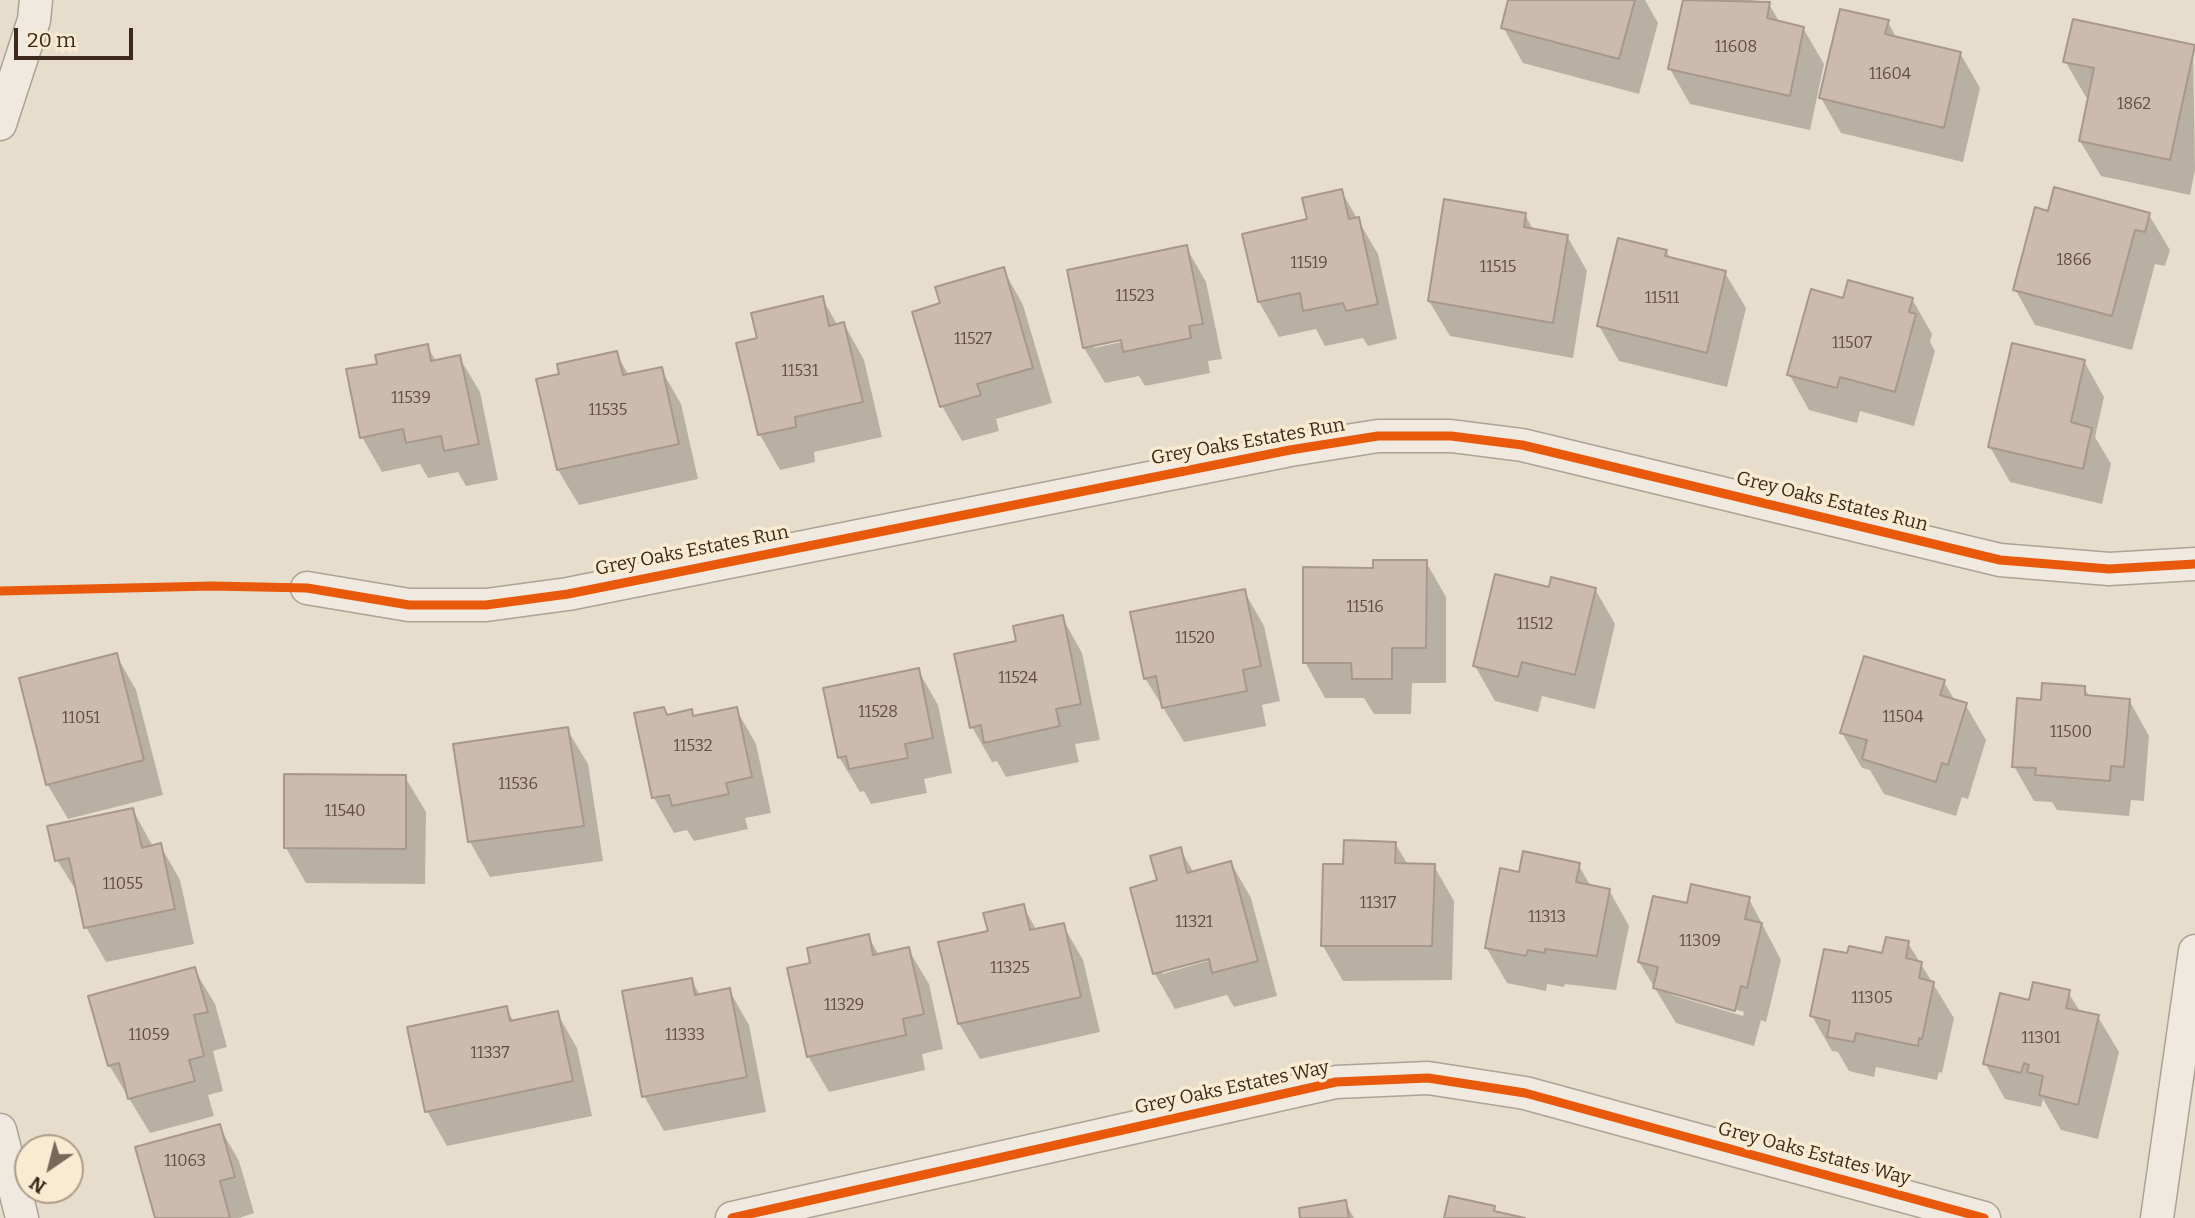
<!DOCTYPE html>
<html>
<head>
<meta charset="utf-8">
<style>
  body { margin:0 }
  #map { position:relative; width:2195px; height:1218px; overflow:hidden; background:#e7ddcc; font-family:Bitter,serif }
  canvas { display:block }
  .north { position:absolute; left:14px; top:1134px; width:70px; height:70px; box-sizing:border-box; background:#f9ebd1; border:2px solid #ae9d89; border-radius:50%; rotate:215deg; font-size:19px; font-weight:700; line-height:28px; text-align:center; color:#3d291c }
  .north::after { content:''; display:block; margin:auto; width:24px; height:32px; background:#78685a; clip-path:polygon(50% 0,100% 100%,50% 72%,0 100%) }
  .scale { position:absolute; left:14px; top:28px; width:119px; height:32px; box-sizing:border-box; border:4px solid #3d291c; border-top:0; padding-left:9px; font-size:21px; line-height:24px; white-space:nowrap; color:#3d291c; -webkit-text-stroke:5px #f9ebd1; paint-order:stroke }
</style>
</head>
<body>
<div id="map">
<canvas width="2195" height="1218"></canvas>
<div class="north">N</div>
<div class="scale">20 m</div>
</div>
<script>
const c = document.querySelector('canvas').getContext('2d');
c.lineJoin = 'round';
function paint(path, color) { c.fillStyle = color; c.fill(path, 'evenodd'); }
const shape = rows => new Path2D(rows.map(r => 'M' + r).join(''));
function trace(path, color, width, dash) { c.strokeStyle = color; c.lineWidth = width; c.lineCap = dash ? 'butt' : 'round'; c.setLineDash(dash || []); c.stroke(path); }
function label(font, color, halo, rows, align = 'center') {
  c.font = font + ' Bitter,serif'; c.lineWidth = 7; c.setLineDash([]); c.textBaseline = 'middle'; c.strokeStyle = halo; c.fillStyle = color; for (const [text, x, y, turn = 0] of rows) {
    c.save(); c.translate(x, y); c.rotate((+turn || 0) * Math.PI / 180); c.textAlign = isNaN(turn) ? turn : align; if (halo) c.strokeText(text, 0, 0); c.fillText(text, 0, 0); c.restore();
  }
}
const shadow = shape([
  [1510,0,1645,0,1658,23,1639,94,1523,63,1503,27],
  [1685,0,1752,0,1769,4,1780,23,1803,28,1824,64,1810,130,1690,104,1670,69],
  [1888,22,1897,39,1960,53,1980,88,1963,162,1841,133,1821,98],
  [2193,46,2195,170,2190,195,2101,176,2080,141,2089,98,2086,97,2065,61],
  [1341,191,1378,254,1397,339,1368,346,1363,338,1325,346,1316,329,1279,337,1259,302,1244,235,1309,221],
  [2050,213,2149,215,2170,250,2165,266,2155,264,2132,350,2035,325,2015,289],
  [1525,215,1534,231,1567,236,1587,271,1573,358,1450,336,1429,301],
  [1186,247,1206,282,1222,359,1208,361,1210,373,1145,386,1139,376,1105,383,1084,348,1069,271],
  [1129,337,1130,340,1094,348,1094,344],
  [1666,251,1671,259,1725,273,1746,308,1727,387,1619,361,1599,326],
  [1003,269,1023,305,1052,403,996,419,999,431,962,441,942,406,942,305],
  [822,298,838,326,844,324,864,360,882,437,814,452,815,462,780,470,760,435,759,339],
  [1912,299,1932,334,1930,342,1935,351,1914,426,1860,411,1857,423,1809,410,1789,374,1845,300],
  [427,346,436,361,459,357,480,392,498,480,466,486,458,472,428,478,420,464,382,472,362,437,379,365],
  [616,353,629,376,661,369,681,404,698,479,579,505,558,470,561,375],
  [2084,361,2104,397,2095,437,2111,464,2102,504,2010,482,1990,447],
  [1426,562,1446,597,1446,683,1412,683,1411,714,1374,714,1364,698,1325,698,1305,662,1375,569],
  [1595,589,1615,624,1595,709,1542,696,1538,712,1495,701,1475,666,1550,590],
  [1244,591,1264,626,1280,701,1262,705,1266,726,1184,742,1145,678],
  [1062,617,1082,653,1100,740,1075,744,1079,762,1006,777,997,761,992,762,972,727,1018,643],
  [116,655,136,690,163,795,68,819,47,784],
  [918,670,938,705,952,773,924,779,927,793,871,804,864,791,860,792,839,757],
  [1944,682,1955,701,1965,704,1986,740,1968,799,1962,797,1956,816,1884,794,1870,770,1862,768,1842,733],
  [2084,688,2090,697,2129,700,2149,736,2144,801,2131,800,2129,816,2057,810,2052,802,2034,801,2014,766,2043,701],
  [664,709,668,716,691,711,695,718,736,709,756,744,771,813,745,818,748,829,694,841,687,830,674,833,654,798,636,714],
  [567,729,588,764,603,861,490,877,470,842,455,745],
  [405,777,426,812,425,884,306,883,286,848],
  [133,810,153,847,160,845,180,880,194,944,106,962,86,927,79,895,57,860],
  [1395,843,1408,865,1434,866,1454,901,1452,980,1343,981,1323,946,1345,866],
  [1180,849,1194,873,1231,863,1251,898,1277,996,1234,1007,1227,995,1175,1009,1155,974,1132,889,1159,881],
  [1217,955,1218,958,1162,974,1162,970],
  [1578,864,1591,887,1609,890,1629,926,1616,990,1565,984,1564,987,1547,984,1546,991,1507,983,1486,947,1520,874],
  [1749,899,1781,960,1766,1022,1761,1020,1754,1046,1676,1023,1639,962,1688,906],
  [1672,992,1744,1012,1743,1016,1672,995],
  [1023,906,1037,931,1063,925,1083,960,1100,1032,980,1059,959,1024,990,932],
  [868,936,879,955,908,949,929,984,943,1049,922,1054,925,1070,829,1092,808,1056,813,964],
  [1908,943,1954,1018,1942,1073,1939,1072,1937,1080,1876,1067,1874,1077,1849,1071,1838,1052,1832,1051,1812,1016,1849,955,1884,955],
  [194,969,215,1004,227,1047,213,1051,223,1091,208,1095,214,1116,150,1133,109,1065],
  [691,980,700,995,729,990,749,1025,766,1112,664,1131,644,1096],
  [2068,992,2081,1013,2098,1017,2119,1052,2098,1139,2061,1130,2043,1099,2041,1107,2005,1099,1985,1063,2030,1003],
  [506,1008,514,1022,557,1013,577,1048,592,1116,447,1146,427,1111],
  [219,1126,239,1161,254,1213,239,1218,157,1218],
  [1345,1202,1354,1218,1302,1218]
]);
const building = shape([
  [1508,0,1635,0,1619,59,1501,28,1508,0],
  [1683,0,1770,2,1767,18,1804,27,1790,96,1668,69,1683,0],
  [1840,9,1889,20,1885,34,1961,52,1944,128,1819,98,1840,9],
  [2073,19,2195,45,2170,160,2079,141,2094,68,2063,62,2073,19],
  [2054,187,2150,213,2145,232,2135,230,2112,316,2013,290,2035,207,2048,211,2054,187],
  [1342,189,1349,219,1359,217,1378,304,1346,311,1343,303,1303,311,1300,293,1258,302,1242,234,1307,219,1302,198,1342,189],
  [1444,199,1526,213,1524,227,1568,235,1553,323,1428,301,1444,199],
  [1618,238,1667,250,1665,256,1726,271,1707,353,1597,326,1618,238],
  [1187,245,1203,324,1189,326,1191,338,1123,352,1121,340,1083,348,1067,270,1187,245],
  [1004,267,1033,368,977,384,981,395,940,407,912,312,940,303,935,287,1004,267],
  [1848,280,1913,298,1909,312,1916,314,1895,392,1840,377,1837,388,1787,375,1811,289,1843,298,1848,280],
  [823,296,829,326,844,322,863,402,795,417,796,427,758,435,736,343,757,338,751,313,823,296],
  [2012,343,2085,360,2071,422,2092,428,2083,469,1988,447,2012,343],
  [428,344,431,361,460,355,479,444,444,451,441,436,406,443,403,429,360,438,346,369,377,364,375,355,428,344],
  [617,351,623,375,662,367,679,444,557,470,536,379,559,374,557,364,617,351],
  [1373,560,1427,560,1426,648,1392,648,1392,679,1352,679,1351,663,1303,663,1303,567,1373,568,1373,560],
  [1495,574,1549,587,1551,577,1596,588,1575,675,1522,662,1518,677,1473,666,1495,574],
  [1245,589,1261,666,1243,670,1247,691,1162,708,1156,676,1144,679,1130,612,1245,589],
  [1063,615,1081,704,1056,709,1060,726,984,743,981,725,970,728,954,654,1016,641,1013,626,1063,615],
  [117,653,144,760,46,785,19,678,117,653],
  [1864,656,1945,680,1940,695,1967,703,1948,765,1942,763,1936,782,1862,759,1867,740,1840,733,1864,656],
  [919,668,933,738,905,744,908,758,849,769,846,756,838,758,823,688,919,668],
  [2042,683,2085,686,2085,695,2130,699,2124,767,2111,766,2110,781,2035,775,2036,768,2012,767,2017,698,2041,700,2042,683],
  [664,707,667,715,692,709,693,716,737,707,752,777,726,783,729,794,672,806,669,795,652,798,634,713,664,707],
  [568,727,584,826,468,842,453,744,568,727],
  [284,774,406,775,406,849,284,848,284,774],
  [133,808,142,848,161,843,175,909,84,928,69,858,55,861,47,826,133,808],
  [1344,840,1396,842,1395,863,1435,864,1432,946,1321,946,1323,864,1343,864,1344,840],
  [1181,847,1187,873,1231,861,1258,961,1212,973,1209,959,1153,974,1130,888,1157,880,1150,856,1181,847],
  [1523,851,1580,863,1576,882,1610,889,1597,956,1545,949,1545,953,1528,950,1526,956,1485,948,1500,868,1519,872,1523,851],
  [1691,884,1750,897,1745,919,1762,923,1747,988,1741,986,1735,1011,1653,988,1658,967,1638,962,1653,896,1687,903,1691,884],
  [1024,904,1030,930,1064,923,1081,997,958,1024,938,942,988,931,983,913,1024,904],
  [869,934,873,955,909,947,924,1014,903,1019,906,1035,807,1057,787,968,810,963,807,948,869,934],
  [1886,937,1909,941,1906,958,1922,962,1919,978,1934,982,1922,1039,1919,1038,1918,1046,1856,1033,1854,1042,1827,1037,1830,1021,1810,1016,1824,949,1847,953,1849,946,1882,953,1886,937],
  [195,967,208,1012,194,1015,204,1056,189,1060,195,1081,128,1099,119,1063,108,1066,88,996,195,967],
  [692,978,695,995,730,988,747,1077,642,1097,622,991,692,978],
  [2033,982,2070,990,2066,1008,2099,1015,2078,1105,2039,1095,2043,1076,2027,1072,2029,1065,2024,1063,2021,1073,1983,1064,2000,993,2029,1000,2033,982],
  [507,1006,510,1021,558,1011,573,1081,425,1112,407,1027,507,1006],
  [220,1124,235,1177,220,1181,230,1218,155,1218,135,1147,220,1124],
  [1449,1196,1495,1206,1494,1211,1525,1218,1444,1218,1449,1196],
  [1346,1200,1349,1218,1300,1218,1299,1208,1346,1200]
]);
const minor = shape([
  [0,124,34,20,36,0],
  [307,588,409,605,486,605,568,594,1290,450,1378,436,1451,436,1522,445,2000,560,2109,569,2195,564],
  [0,1130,22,1218],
  [732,1218,1336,1082,1428,1078,1525,1093,1984,1218],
  [2157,1218,2195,951]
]);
const cycleway = shape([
  [0,591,212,586,307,588,409,605,486,605,568,594,1290,450,1378,436,1451,436,1522,445,2000,560,2109,569,2195,564],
  [732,1218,1336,1082,1428,1078,1525,1093,1984,1218]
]);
const numberNames = [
  ["11608",1736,48],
  ["11604",1890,75],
  ["1862",2134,105],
  ["1866",2074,261],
  ["11519",1309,264],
  ["11515",1498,268],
  ["11523",1135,297],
  ["11511",1662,299],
  ["11527",973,340],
  ["11507",1852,344],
  ["11531",800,372],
  ["11539",411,399],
  ["11535",608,411],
  ["11516",1365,608],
  ["11512",1535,625],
  ["11520",1195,639],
  ["11524",1018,679],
  ["11528",878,713],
  ["11504",1903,718],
  ["11051",81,719],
  ["11500",2071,733],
  ["11532",693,747],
  ["11536",518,785],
  ["11540",345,812],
  ["11055",123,885],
  ["11317",1378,904],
  ["11313",1547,918],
  ["11321",1194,923],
  ["11309",1700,942],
  ["11325",1010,969],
  ["11305",1872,999],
  ["11329",844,1006],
  ["11059",149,1036],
  ["11333",685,1036],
  ["11301",2041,1039],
  ["11337",490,1054],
  ["11063",185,1162]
];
const streetNames = [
  ["Grey Oaks Estates Run",1248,442,-10],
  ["Grey Oaks Estates Run",1832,502,14],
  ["Grey Oaks Estates Run",692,551,-11],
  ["Grey Oaks Estates Way",1232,1088,-12],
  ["Grey Oaks Estates Way",1814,1154,15]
];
paint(shadow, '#0003');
paint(building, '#ccbaad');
trace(building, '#a8988b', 2);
trace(minor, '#aca296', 35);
trace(minor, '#efe9df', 32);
trace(cycleway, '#e8590c', 9);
label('16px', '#614d40', null, numberNames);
label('19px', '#3d291c', '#f9ebd1', streetNames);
</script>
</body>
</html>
